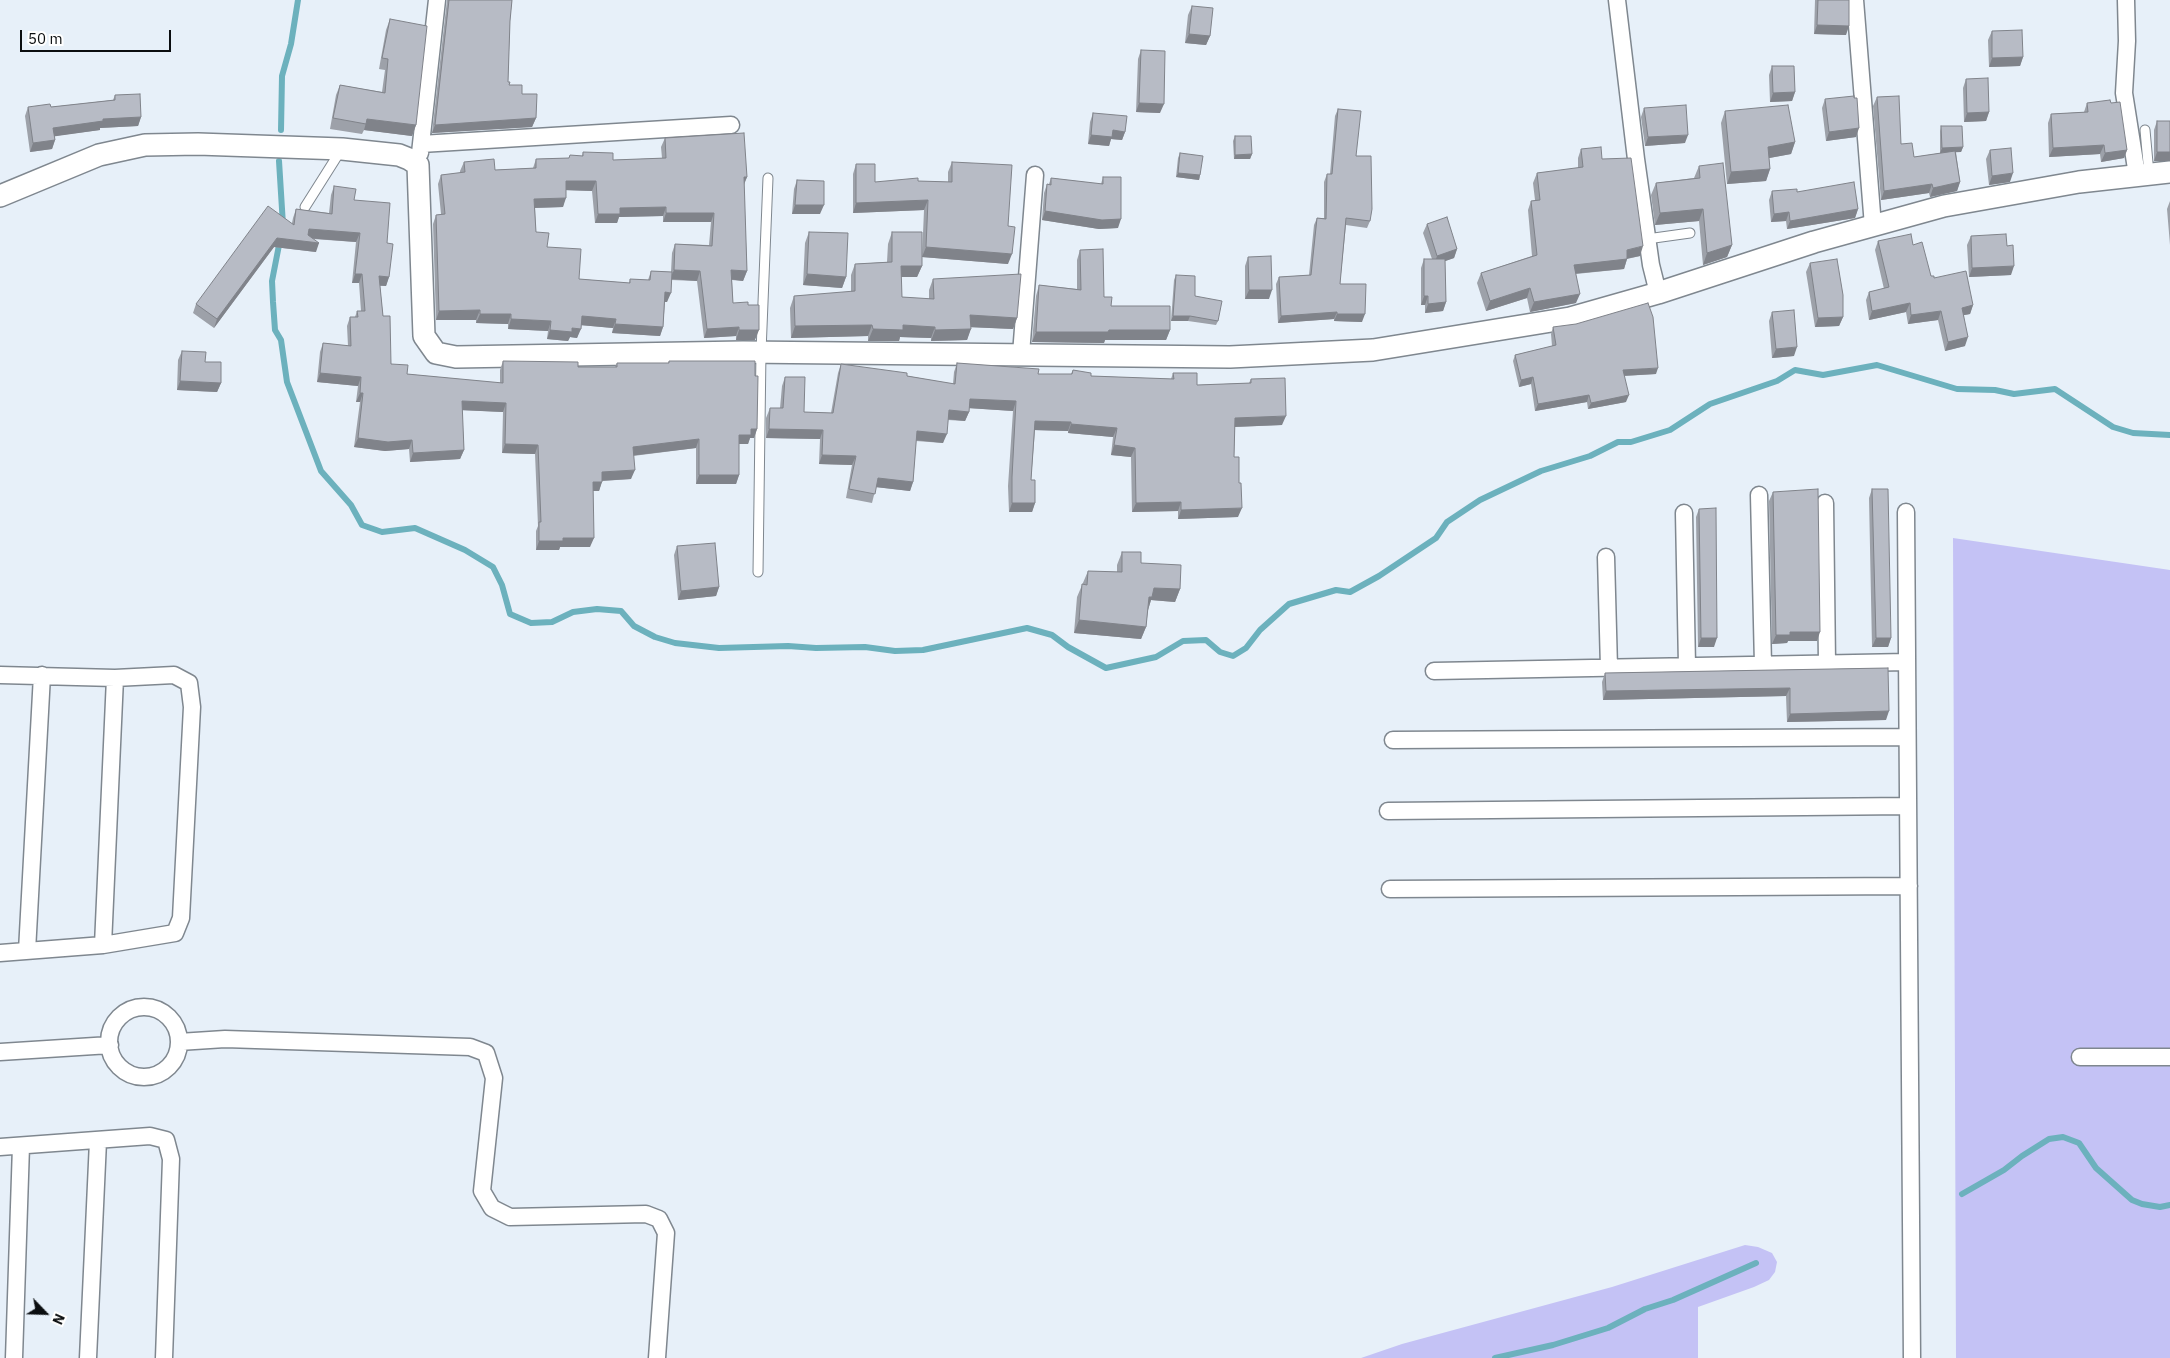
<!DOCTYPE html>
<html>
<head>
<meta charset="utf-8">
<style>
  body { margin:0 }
  #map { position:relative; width:2170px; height:1358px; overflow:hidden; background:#e7f0f9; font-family:"IBM Plex Sans",sans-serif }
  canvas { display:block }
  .north { position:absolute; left:20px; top:1288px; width:50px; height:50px; -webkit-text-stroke:4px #fff; paint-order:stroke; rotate:114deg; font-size:14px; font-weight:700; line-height:20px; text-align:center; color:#0b0e10 }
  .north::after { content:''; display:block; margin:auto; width:18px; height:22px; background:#0b0e10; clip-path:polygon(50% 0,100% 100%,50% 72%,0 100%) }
  .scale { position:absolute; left:20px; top:30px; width:151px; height:22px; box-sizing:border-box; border:2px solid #0b0e10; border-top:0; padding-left:6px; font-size:15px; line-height:18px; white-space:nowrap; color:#0b0e10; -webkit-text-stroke:4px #fff; paint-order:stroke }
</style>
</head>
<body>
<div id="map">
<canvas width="2170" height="1358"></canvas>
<div class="north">N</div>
<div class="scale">50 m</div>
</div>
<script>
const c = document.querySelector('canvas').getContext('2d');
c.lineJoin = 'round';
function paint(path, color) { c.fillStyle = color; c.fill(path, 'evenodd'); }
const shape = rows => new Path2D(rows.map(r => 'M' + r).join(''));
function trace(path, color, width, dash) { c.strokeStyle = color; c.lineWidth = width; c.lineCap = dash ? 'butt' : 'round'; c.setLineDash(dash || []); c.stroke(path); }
const green = shape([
  [1953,538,2170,570,2170,1358,1956,1358],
  [1745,1245,1758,1247,1772,1253,1777,1262,1775,1272,1769,1280,1754,1287,1698,1307,1698,1358,1361,1358,1402,1344,1612,1287]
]);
const stream = shape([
  [281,130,282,76,291,44,298,0],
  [279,161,283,225],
  [280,240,272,281,273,302,275,330,281,340,287,382,321,471,351,505,362,525,382,532,415,528,465,550,493,567,502,585,510,614,531,623,552,622,573,612,597,609,621,611,634,626,655,637,675,643,719,648,788,646,816,648,865,647,895,651,923,650,1027,628,1052,635,1068,647,1106,668,1156,657,1183,641,1206,640,1220,652,1233,656,1246,648,1260,630,1289,604,1336,590,1350,592,1379,576,1436,538,1447,522,1480,500,1541,471,1590,456,1618,442,1631,442,1670,430,1710,404,1777,381,1795,370,1823,375,1877,365,1957,389,1995,390,2014,394,2055,389,2113,427,2133,433,2170,435],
  [1962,1194,2004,1170,2022,1156,2049,1139,2063,1137,2079,1143,2096,1168,2132,1200,2142,1204,2160,1207,2170,1205],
  [1495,1358,1553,1345,1608,1328,1645,1309,1673,1300,1756,1263]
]);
const service = shape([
  [2145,130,2149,174],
  [305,207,341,150],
  [1647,239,1690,233],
  [758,572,761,352,768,178]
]);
const minor = shape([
  [1617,0,1636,159,1651,265,1658,293],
  [1855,0,1873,226],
  [2126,0,2127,41,2124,93,2137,175],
  [421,144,731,125],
  [420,153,437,0],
  [1021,354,1035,175],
  [1759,495,1763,665],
  [1825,503,1827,663],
  [1906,512,1912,1358],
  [1684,513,1687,666],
  [1606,557,1609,668],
  [1434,671,1907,662],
  [0,675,115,678,174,675,189,683,192,707,181,918,175,933,103,945,0,953],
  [1393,740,1907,737],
  [1388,811,1908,806],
  [1390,889,1909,886],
  [103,945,115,678],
  [27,951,42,675],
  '109 1042a35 35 0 1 1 70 0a35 35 0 1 1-70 0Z',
  [179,1042,225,1039,470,1047,486,1053,494,1078,482,1191,492,1208,510,1217,646,1214,659,1219,666,1233,657,1358],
  [0,1052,110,1045],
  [2080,1057,2170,1057],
  [0,1147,150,1136,166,1140,171,1159,164,1358],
  [14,1358,21,1146],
  [88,1358,98,1141]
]);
const tertiary = shape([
  [0,196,99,155,145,145,198,144,342,149,399,155,409,159,418,165,424,336,436,353,456,357,743,352,1230,357,1373,350,1570,318,1658,293,1814,242,1944,206,2079,182,2170,172]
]);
const wall = shape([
  [447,0,512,0,510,21,508,82,509,85,522,94,536,118,532,127,432,133],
  [1815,0,1849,0,1846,35,1814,34],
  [1192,6,1210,36,1206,45,1185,43,1188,15],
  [390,19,416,125,412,136,364,130,362,134,330,129,336,95,340,85,382,92,385,70,379,69,386,30],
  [1992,31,2023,57,2020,66,1989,67,1988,40],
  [1141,50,1160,113,1136,112,1138,59],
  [1772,66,1795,92,1792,101,1770,102,1769,75],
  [1966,79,1989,112,1986,121,1964,122,1963,88],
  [115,95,141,117,138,126,100,128,100,130,54,136,55,140,52,149,30,152,25,116,28,107,51,107,113,100],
  [1877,97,1901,144,1914,157,1947,152,1940,153,1940,131,1941,126,1963,147,1961,152,1956,152,1960,182,1957,191,1930,197,1929,193,1881,200,1873,106],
  [1825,99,1856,137,1826,141,1822,108],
  [2087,103,2111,103,2127,150,2124,158,2101,162,2100,154,2049,157,2048,123,2051,114,2084,112],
  [1644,108,1685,143,1645,146,1641,117],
  [1338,109,1356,156,1370,221,1367,228,1346,225,1340,284,1362,322,1334,321,1334,319,1278,323,1276,284,1279,277,1309,275,1314,225,1317,218,1324,218,1324,182,1327,174,1330,174,1335,116],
  [1725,111,1795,142,1791,154,1769,158,1770,169,1766,181,1727,184,1721,123],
  [1093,113,1125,132,1122,140,1111,139,1109,146,1088,144,1090,122],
  [2157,121,2170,121,2170,161,2154,161,2154,130],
  [1235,136,1252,154,1250,159,1234,159,1233,141],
  [665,138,747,177,744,185,747,271,743,281,732,280,733,303,748,305,755,340,736,340,736,336,704,338,697,281,671,280,667,302,665,302,663,327,660,336,612,333,613,328,581,325,577,338,570,337,568,341,547,339,548,331,508,329,508,324,476,323,476,320,436,320,433,224,436,215,441,214,438,184,441,175,460,173,460,171,464,162,495,170,533,168,536,159,569,158,570,155,582,156,583,152,613,160,662,158,661,147],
  [566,190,592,191,595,223,617,223,619,217,663,216,663,222,711,222,709,245,675,244,672,253,671,272,651,271,648,280,630,279,629,283,579,279,547,247,536,232,535,208,563,207],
  [1581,149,1602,159,1640,256,1627,259,1624,269,1576,274,1576,303,1530,312,1527,298,1486,311,1477,283,1481,273,1532,256,1528,210,1531,201,1535,200,1533,183,1537,173,1578,168,1578,158],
  [1990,150,2010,182,1989,185,1986,159],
  [1180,153,1200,175,1199,180,1176,177,1178,158],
  [952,162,1008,226,1008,264,922,257,924,210,853,213,853,174,856,164,875,182,918,181,948,182,948,172],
  [1699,166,1732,245,1727,257,1703,265,1699,221,1655,225,1651,195,1656,183,1694,178],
  [1103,177,1118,228,1099,229,1042,220,1044,193,1047,184,1049,184,1051,178,1101,184],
  [797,180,820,214,792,214,794,189],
  [334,186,354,200,387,243,389,277,386,286,380,286,383,316,391,364,407,374,500,383,500,370,503,361,578,367,615,367,617,363,668,363,669,361,757,429,754,438,750,438,748,444,739,444,739,475,736,484,696,484,696,448,633,456,631,479,602,481,599,491,593,491,590,547,560,547,559,550,536,550,536,531,538,526,535,454,502,453,503,412,462,410,464,450,460,459,410,462,409,449,385,451,354,447,360,402,356,402,358,386,317,382,320,352,323,343,348,346,347,326,350,317,355,317,357,311,361,311,359,283,352,283,356,242,313,239,316,252,274,247,214,328,193,313,196,304,292,223,293,218,296,209,329,213,331,195],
  [1772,191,1797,192,1858,209,1855,218,1787,229,1786,221,1771,222,1769,200],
  [2170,201,2170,245,2167,209],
  [1427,224,1457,249,1454,258,1445,261,1446,302,1443,311,1425,313,1425,305,1421,305,1421,268,1424,259,1432,259,1423,233],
  [809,232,846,277,842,288,803,285,805,243],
  [892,232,922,266,917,277,901,277,902,297,929,299,929,290,933,279,1017,318,1013,329,971,327,967,340,931,341,931,338,900,337,899,341,868,341,868,336,791,338,790,308,794,296,851,292,851,275,855,264,887,262,888,244],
  [1971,236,2007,246,2011,275,1969,277,1967,245],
  [1878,241,1913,245,1931,276,1934,278,1973,305,1970,314,1964,315,1965,346,1945,351,1938,320,1908,324,1906,312,1869,320,1866,300,1869,292,1884,289,1875,250],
  [1080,250,1104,297,1111,306,1170,330,1166,340,1105,340,1104,343,1032,342,1036,296,1039,285,1077,289,1077,260],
  [1248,257,1269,299,1245,299,1245,266],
  [1810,263,1843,317,1839,326,1815,327,1806,272],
  [1176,275,1218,321,1216,325,1188,321,1171,321,1174,280],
  [1772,312,1794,356,1772,358,1769,321],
  [1553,327,1656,374,1624,376,1626,402,1588,409,1587,402,1535,411,1531,384,1519,387,1513,361,1515,355,1552,346,1551,334],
  [182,351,205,362,221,383,217,392,177,390,178,360],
  [957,363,1038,374,1071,374,1073,370,1091,376,1171,379,1173,373,1197,385,1249,383,1251,379,1282,425,1235,427,1234,457,1238,517,1178,519,1178,511,1132,512,1131,457,1111,455,1113,437,1068,433,1068,431,1035,430,1031,480,1035,503,1032,512,1009,512,1008,486,1013,411,969,408,969,412,965,421,948,420,943,443,916,441,913,482,910,491,876,487,872,503,846,498,852,465,819,464,820,439,766,438,766,418,770,408,780,408,782,386,785,377,804,412,831,413,838,373,841,364,953,384,954,372],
  [1872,489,1891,638,1888,647,1872,647,1869,498],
  [1773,492,1817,641,1788,641,1787,643,1772,644,1769,501],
  [1699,509,1714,647,1698,647,1696,517],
  [677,546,719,587,716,596,678,600,674,555],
  [1122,552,1180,589,1175,602,1151,600,1148,610,1146,627,1141,639,1074,633,1077,597,1088,571,1117,572,1117,565],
  [1888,668,1886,720,1787,722,1786,696,1603,700,1602,682,1605,673]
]);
const shadedWall = shape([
  [1817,25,1849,26,1846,35,1814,34],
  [1189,34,1210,36,1206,45,1185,43],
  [2023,57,2020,66,1989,67,1992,58],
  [1795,92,1792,101,1770,102,1773,93],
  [1139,103,1164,104,1160,113,1136,112],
  [1989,112,1986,121,1964,122,1967,113],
  [141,117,138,126,100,128,100,130,50,137,53,128,103,119],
  [536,118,532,127,432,133,435,125],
  [367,119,416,125,412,136,364,130],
  [1859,128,1856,137,1826,141,1829,132],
  [1113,130,1125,132,1122,140,1111,139,1109,146,1088,144,1091,135],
  [1688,135,1685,143,1645,146,1648,137],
  [55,140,52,149,30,152,33,143],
  [1795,142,1791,154,1764,159,1768,147],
  [2104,145,2100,154,2049,157,2053,148],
  [1963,147,1961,152,1940,153,1942,148],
  [2127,150,2124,158,2101,162,2105,153],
  [2157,152,2170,152,2170,161,2154,161],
  [1252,154,1250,159,1234,159,1235,155],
  [1770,169,1766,181,1727,184,1731,172],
  [1178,173,1200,175,1199,180,1176,177],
  [2013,173,2010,182,1989,185,1992,176],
  [744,177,747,177,743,186],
  [566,181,596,181,592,191,562,190],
  [1960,182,1957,191,1930,197,1933,188],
  [1932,184,1929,193,1881,200,1884,191],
  [566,198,563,207,531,208,534,199],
  [928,200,924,210,853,213,856,203],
  [795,205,824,205,820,214,792,214],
  [666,207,663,216,619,217,617,223,595,223,598,214,620,208],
  [1703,209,1699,221,1655,225,1660,213],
  [1858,209,1855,218,1787,229,1790,221],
  [1045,211,1121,219,1118,228,1099,229,1042,220],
  [1789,212,1786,221,1771,222,1774,214],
  [666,213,714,213,711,222,663,222],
  [309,229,360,233,356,242,306,238],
  [277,238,319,243,316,252,274,247,214,328,217,319],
  [1732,245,1727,257,1703,265,1707,253],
  [1643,246,1640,256,1625,259,1627,259,1624,269,1571,274,1574,265],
  [926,247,1012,254,1008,264,922,257],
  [1457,249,1454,258,1434,265,1437,256],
  [901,266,922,266,917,277,896,277],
  [2014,266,2011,275,1969,277,1972,268],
  [674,270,700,271,697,281,670,279],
  [731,270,747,271,743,281,728,279],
  [355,274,362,274,359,283,352,283],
  [807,274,846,277,842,288,803,285],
  [379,276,389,277,386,286,376,285],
  [1530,288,1527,298,1486,311,1490,301],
  [1249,290,1272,290,1269,299,1245,299],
  [665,292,671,293,667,302,662,302],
  [1580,294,1576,303,1530,312,1534,302],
  [1424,296,1428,296,1425,305,1421,305],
  [1446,302,1443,311,1425,313,1428,304],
  [1910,303,1906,312,1869,320,1872,311],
  [1973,305,1970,314,1959,316,1962,308],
  [480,310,476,320,436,320,439,311],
  [1941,311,1938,320,1908,324,1911,315],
  [1337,312,1334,319,1278,323,1281,316],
  [480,314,511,314,508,324,476,323],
  [1337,314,1365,314,1362,322,1334,321],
  [970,315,1017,318,1013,329,966,327],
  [582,316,616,319,613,328,579,325],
  [1173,316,1190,316,1188,321,1171,321],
  [1843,317,1839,326,1815,327,1818,318],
  [511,319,551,321,548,331,508,329],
  [615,324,663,327,660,336,612,333],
  [872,325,868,336,791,338,795,326],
  [903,325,935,327,931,338,900,337,899,341,868,341,873,329],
  [739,327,736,336,704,338,707,329],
  [572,328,581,329,577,338,570,337,568,341,547,339,550,330],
  [971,329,967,340,931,341,935,330],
  [739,330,759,330,755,340,736,340],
  [1109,330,1170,330,1166,340,1105,340,1104,343,1032,342,1036,332],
  [1968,337,1965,346,1945,351,1948,342],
  [1797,347,1794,356,1772,358,1776,349],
  [1658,368,1656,374,1620,376,1623,370],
  [320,373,361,377,358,386,317,382],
  [1533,377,1531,384,1519,387,1521,380],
  [180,381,221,383,217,392,177,390],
  [360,393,363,393,360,402,356,402],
  [1589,395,1587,402,1535,411,1538,404],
  [1629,395,1626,402,1588,409,1591,403],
  [970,399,1016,401,1013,411,967,408],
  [462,401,506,403,503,412,458,410],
  [949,410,969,412,965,421,946,419],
  [1286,416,1282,425,1232,427,1235,418],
  [1035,421,1071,422,1068,431,1032,430],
  [1071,424,1117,428,1113,437,1068,433],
  [751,429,757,429,754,438,750,438,748,444,735,444,739,435],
  [769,429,823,430,820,439,766,438],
  [917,431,947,434,943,443,914,440],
  [358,438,412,440,409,449,385,451,354,447],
  [699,439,696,448,629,456,633,447],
  [505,444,538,445,535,454,502,453],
  [1114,445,1135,448,1131,457,1111,455],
  [464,450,460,459,410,462,413,453],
  [822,455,856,456,852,465,819,464],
  [635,470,631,479,598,481,602,472],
  [699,475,739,475,736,484,696,484],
  [878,478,913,482,910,491,875,487],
  [593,482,602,482,599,491,590,491],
  [1181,502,1178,511,1132,512,1136,503],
  [1012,503,1035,503,1032,512,1009,512],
  [1242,508,1238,517,1178,519,1181,510],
  [563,538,594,538,590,547,560,547,559,550,536,550,539,541],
  [719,587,716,596,678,600,681,591],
  [1154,588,1180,589,1175,602,1151,600,1148,610,1149,597],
  [1079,620,1146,627,1141,639,1074,633],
  [1790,632,1820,632,1817,641,1788,641,1787,643,1772,644,1776,635],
  [1701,638,1717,638,1714,647,1698,647],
  [1876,638,1891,638,1888,647,1872,647],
  [1790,688,1786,696,1603,700,1606,691],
  [1889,711,1886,720,1787,722,1790,714]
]);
const building = shape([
  [449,0,512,0,510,21,508,82,510,82,509,85,522,85,522,94,537,94,536,118,435,125,449,0],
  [1818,0,1849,0,1849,26,1817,25,1818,0],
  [1192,6,1213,8,1210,36,1189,34,1192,6],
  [390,19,427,26,416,125,367,119,366,124,333,118,340,85,385,93,388,59,382,58,390,19],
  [2022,30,2023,57,1992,58,1992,31,2022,30],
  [1141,50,1165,51,1164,104,1139,103,1141,50],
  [1772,66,1794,66,1795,92,1773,93,1772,66],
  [1988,78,1989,112,1967,113,1966,79,1988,78],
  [140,94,141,117,103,119,103,121,53,128,55,140,33,143,28,107,50,104,51,107,115,100,115,95,140,94],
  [1854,96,1854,98,1857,98,1859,128,1829,132,1825,99,1854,96],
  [1899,96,1901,144,1912,143,1914,157,1955,151,1960,182,1933,188,1932,184,1884,191,1877,97,1899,96],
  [2110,100,2111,103,2120,102,2127,150,2105,153,2104,145,2053,148,2051,114,2088,112,2087,103,2110,100],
  [1686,105,1688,135,1648,137,1644,108,1686,105],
  [1788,105,1795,142,1768,147,1770,169,1731,172,1725,111,1788,105],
  [1338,109,1361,111,1356,156,1371,156,1372,209,1370,221,1346,218,1340,284,1366,284,1365,314,1337,314,1337,312,1281,316,1279,277,1311,275,1317,218,1326,219,1327,174,1332,174,1338,109],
  [1093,113,1127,116,1125,132,1113,130,1112,137,1091,135,1093,113],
  [2157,121,2170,121,2170,152,2157,152,2157,121],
  [1941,126,1962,126,1963,147,1942,148,1941,126],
  [744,133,747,177,744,177,747,271,731,270,733,303,748,302,748,305,759,305,759,330,739,330,739,327,707,329,700,271,674,270,675,244,712,246,714,213,666,213,666,207,620,208,620,214,598,214,596,181,566,181,566,198,534,199,536,232,549,233,547,247,581,249,579,279,630,283,630,279,650,280,651,271,672,272,671,293,665,292,663,327,615,324,616,319,582,316,581,329,572,328,572,332,550,330,551,321,511,319,511,314,480,314,480,310,439,311,436,215,445,214,441,175,465,172,464,162,494,159,495,170,536,168,536,159,569,158,570,155,583,156,583,152,613,153,613,160,666,158,665,138,744,133],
  [1235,136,1251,136,1252,154,1235,155,1235,136],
  [1601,147,1602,159,1631,158,1643,246,1627,250,1627,259,1574,265,1580,294,1534,302,1530,288,1490,301,1481,273,1537,255,1531,201,1540,200,1537,173,1583,167,1581,149,1601,147],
  [2011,148,2013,173,1992,176,1990,150,2011,148],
  [1180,153,1203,156,1200,175,1178,173,1180,153],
  [952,162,1012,165,1008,226,1015,227,1012,254,926,247,928,200,856,203,856,164,875,164,875,182,918,178,918,181,952,182,952,162],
  [1723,163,1732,245,1707,253,1703,209,1660,213,1656,183,1700,178,1699,166,1723,163],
  [1103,177,1121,177,1121,219,1102,220,1045,211,1047,184,1051,185,1051,178,1103,184,1103,177],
  [797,180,824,181,824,205,795,205,797,180],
  [1854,182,1858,209,1790,221,1789,212,1774,214,1772,191,1797,189,1797,192,1854,182],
  [334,186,356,189,354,200,390,203,387,243,393,244,389,277,379,276,383,316,390,316,391,364,408,365,407,374,503,383,503,361,578,362,578,367,617,367,617,363,669,363,669,361,755,361,755,376,758,376,757,429,751,429,751,435,739,435,739,475,699,475,699,439,633,447,635,470,602,472,602,482,593,482,594,538,563,538,563,541,539,541,539,522,541,522,538,445,505,444,506,403,462,401,464,450,413,453,412,440,388,442,358,438,363,393,360,393,361,377,320,373,323,343,351,346,350,317,358,317,357,311,365,311,362,274,355,274,360,233,309,229,308,235,319,243,277,238,217,319,196,304,268,206,294,225,296,209,332,214,334,186],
  [1447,217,1457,249,1437,256,1427,224,1447,217],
  [809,232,848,233,846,277,807,274,809,232],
  [892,232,922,232,922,266,901,266,902,297,934,299,933,279,1021,274,1017,318,970,315,971,329,935,330,935,327,903,325,903,330,873,329,872,325,795,326,794,296,855,291,855,264,892,262,892,232],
  [1911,234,1913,245,1922,242,1931,276,1934,276,1934,278,1966,271,1973,305,1962,308,1968,337,1948,342,1941,311,1911,315,1910,303,1872,311,1869,292,1889,287,1878,241,1911,234],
  [2006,234,2007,246,2013,245,2014,266,1972,268,1971,236,2006,234],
  [1103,249,1104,297,1112,297,1111,306,1170,306,1170,330,1109,330,1108,332,1036,332,1039,285,1081,290,1080,250,1103,249],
  [1271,256,1272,290,1249,290,1248,257,1271,256],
  [1424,259,1445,259,1446,302,1428,304,1428,296,1424,296,1424,259],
  [1837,259,1843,295,1843,317,1818,318,1810,263,1837,259],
  [1176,275,1195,276,1195,296,1222,301,1218,321,1190,316,1173,316,1176,275],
  [1648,303,1653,317,1658,368,1623,370,1629,395,1591,403,1589,395,1538,404,1533,377,1521,380,1515,355,1556,345,1553,327,1576,324,1648,303],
  [1794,310,1797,347,1776,349,1772,312,1794,310],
  [182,351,206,352,205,362,221,362,221,383,180,381,182,351],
  [957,363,1039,369,1038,374,1072,374,1073,370,1091,373,1091,376,1174,379,1173,373,1197,373,1197,385,1251,383,1251,379,1285,378,1286,416,1235,418,1234,457,1239,457,1239,483,1241,483,1242,508,1181,510,1181,502,1136,503,1135,448,1114,445,1117,428,1071,424,1071,422,1035,421,1031,480,1035,480,1035,503,1012,503,1012,477,1016,401,970,399,969,412,949,410,947,434,917,431,913,482,878,478,875,494,849,489,856,456,822,455,823,430,769,429,770,408,783,408,785,377,805,377,804,412,833,413,841,364,907,373,907,376,955,384,957,363],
  [1818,489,1820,632,1790,632,1790,635,1776,635,1773,492,1818,489],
  [1872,489,1888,489,1891,638,1876,638,1872,489],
  [1716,508,1717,638,1701,638,1699,509,1716,508],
  [715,543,719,587,681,591,677,546,715,543],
  [1122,552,1141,552,1141,563,1181,565,1180,589,1154,588,1152,597,1149,597,1146,627,1079,620,1082,584,1087,585,1088,571,1122,572,1122,552],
  [1888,668,1889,711,1790,714,1790,688,1606,691,1605,673,1888,668]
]);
paint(green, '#c4c2f5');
trace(stream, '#6cb1bd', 6);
trace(service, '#7f878f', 11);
trace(minor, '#7f878f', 19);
trace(tertiary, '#7f878f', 24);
trace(service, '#fff', 9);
trace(minor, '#fff', 16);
trace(tertiary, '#fff', 21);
paint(wall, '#9da1a9');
paint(shadedWall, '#80838a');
paint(building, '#b7bbc5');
trace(building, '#80838a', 1);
</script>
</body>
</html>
